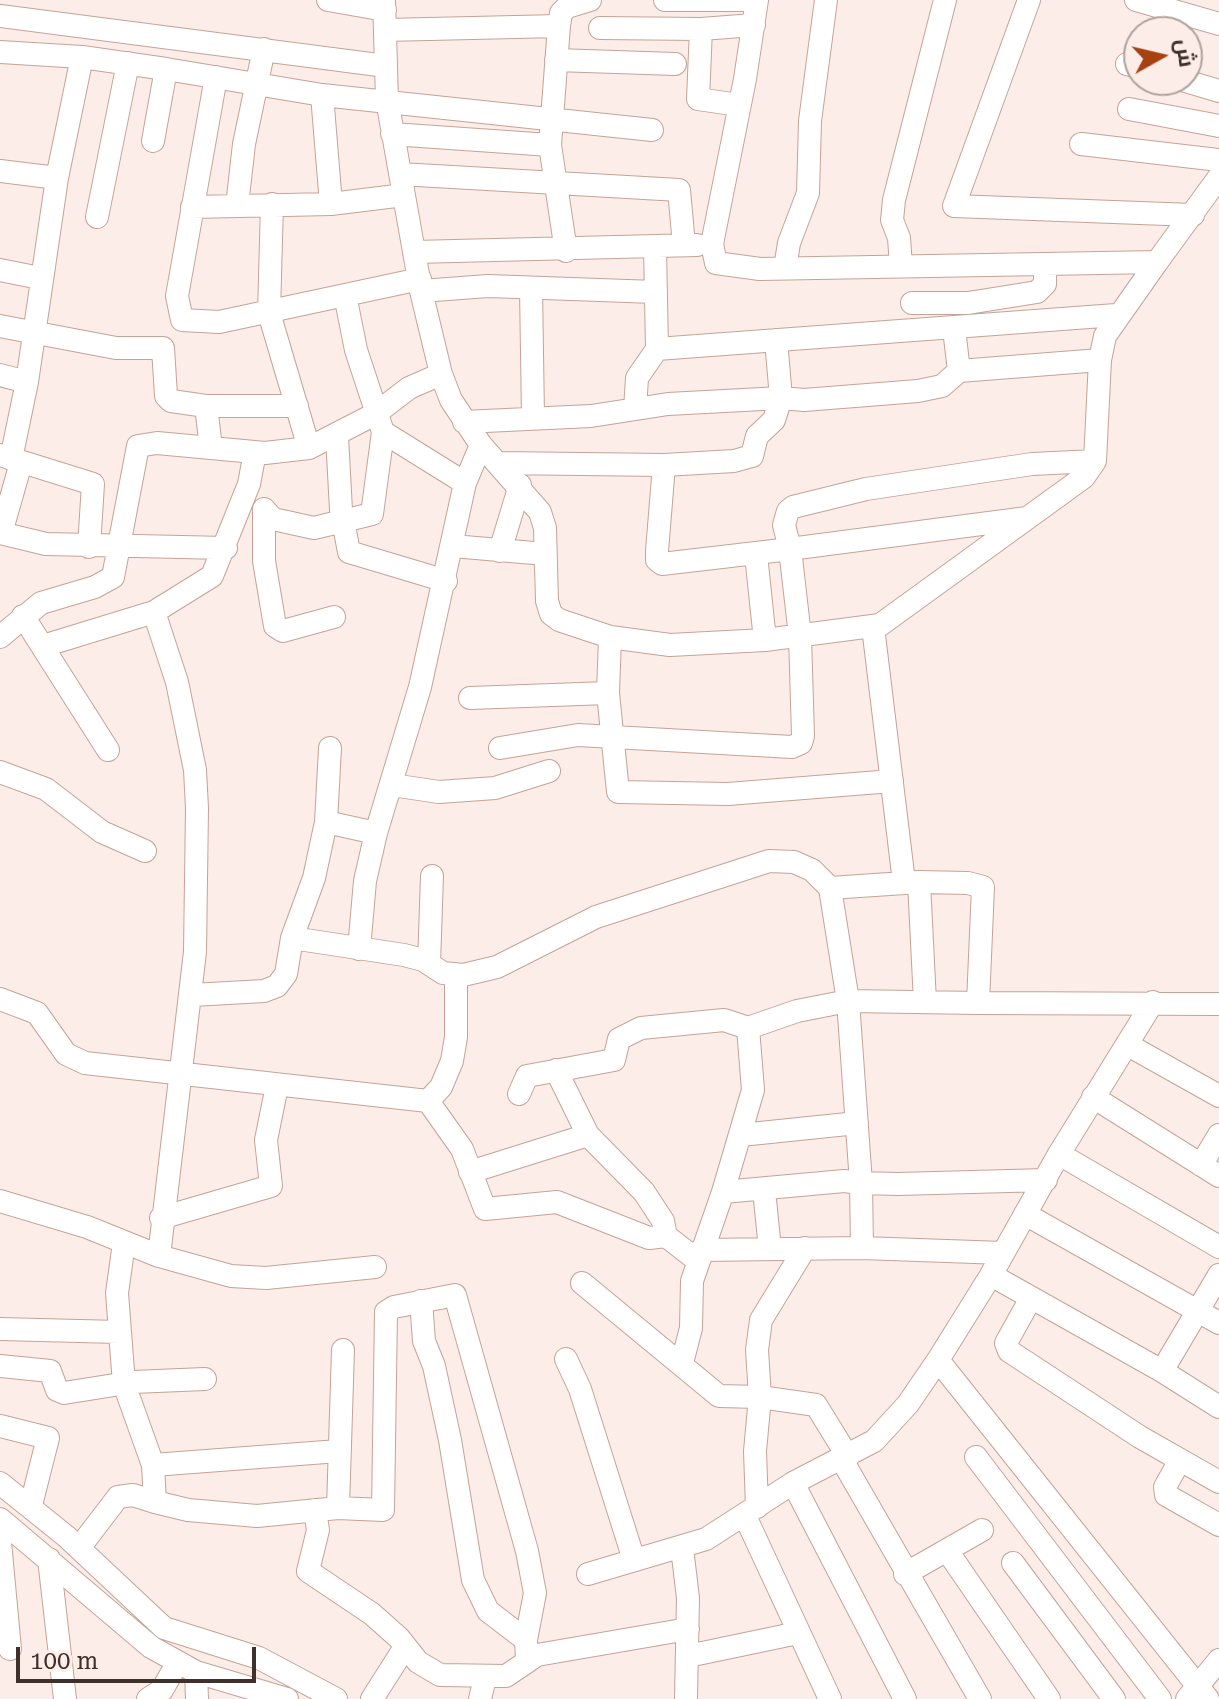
<!DOCTYPE html>
<html>
<head>
<meta charset="utf-8">
<style>
  body { margin:0 }
  #map { position:relative; width:1219px; height:1699px; overflow:hidden; background:#fcede8; font-family:"Roboto Serif",Cairo,serif }
  canvas { display:block }
  .north { position:absolute; left:1123px; top:16px; width:80px; height:80px; box-sizing:border-box; background:#fcede8; border:2px solid #b0a29d; border-radius:50%; rotate:82deg; font-size:22px; font-weight:700; line-height:32px; text-align:center; color:#3e312c }
  .north::after { content:''; display:block; margin:auto; width:28px; height:36px; background:#a64112; clip-path:polygon(50% 0,100% 100%,50% 72%,0 100%) }
  .scale { position:absolute; left:16px; top:1647px; width:240px; height:36px; box-sizing:border-box; border:4px solid #3e312c; border-top:0; padding-left:10px; font-size:24px; line-height:28px; white-space:nowrap; color:#3e312c; -webkit-text-stroke:6px #fcede8; paint-order:stroke }
</style>
</head>
<body>
<div id="map">
<canvas width="1219" height="1699"></canvas>
<div class="north">ش</div>
<div class="scale">100 m</div>
</div>
<script>
const c = document.querySelector('canvas').getContext('2d');
c.lineJoin = 'round';
const shape = rows => new Path2D(rows.map(r => 'M' + r).join(''));
function trace(path, color, width, dash) { c.strokeStyle = color; c.lineWidth = width; c.lineCap = dash ? 'butt' : 'round'; c.setLineDash(dash || []); c.stroke(path); }
const minor = shape([
  [328,0,385,10],
  [384,0,387,100,421,291,441,374,451,400,481,445,540,512,545,528,547,601,551,614,559,620,610,637,670,645,765,640,880,625,1084,477,1095,461],
  [665,0,757,0,745,79,712,244,716,263,760,269,1157,262,1105,336,1100,360,1095,461,1032,464,866,489,793,507,788,511,784,525,790,549,1027,518],
  [1029,0,954,206,1193,215],
  [1136,0,1219,24],
  [0,16,386,66],
  [600,28,701,29,698,99,739,105],
  [701,29,754,25],
  [385,30,559,26],
  [0,52,82,57,166,69],
  [556,60,675,64],
  [1127,64,1139,67],
  [216,77,177,296,182,320,219,322,420,279],
  [1182,80,1219,91],
  [322,95,331,204],
  [1129,109,1219,126],
  [392,134,550,145],
  [153,141,166,69,322,95,652,130],
  [1081,144,1219,160],
  [0,171,57,178],
  [400,174,679,190,684,245],
  [272,204,269,313,309,448],
  [237,206,244,144,264,49],
  [192,207,331,204,404,195],
  [97,217,128,63],
  [566,251,550,145,559,26,561,13,567,7,590,0],
  [414,252,697,245],
  [1157,262,1219,177],
  [901,266,899,238,892,220,894,200,945,0],
  [785,268,789,243,808,193,810,121,826,0],
  [0,270,40,278],
  [531,288,533,417],
  [421,291,488,286,655,292],
  [345,295,356,350,383,432,465,483],
  [912,303,968,303,1037,292,1045,284,1045,266],
  [0,326,116,348,163,348,166,396,171,401,206,406,297,406],
  [954,329,959,371,1100,360],
  [657,349,1116,315],
  [0,375,27,382,57,178,82,57],
  [206,406,211,448],
  [635,409,637,378,657,349,655,247],
  [464,422,591,416,668,404,781,398,776,340],
  [337,436,341,510,349,552,446,581],
  [0,455,93,484,89,547],
  [11,459,27,382],
  [498,463,664,465,657,551,657,560,662,564,790,549,800,636,803,736,801,743,792,747,578,735,500,748],
  [664,465,734,461,752,456,757,436,774,420,781,398,804,400,918,391,942,386,959,371],
  [0,533,46,544,226,548],
  [1,533,21,463],
  [453,546,545,554],
  [500,551,520,485],
  [756,555,765,640],
  [154,612,177,682,195,770,197,808,195,952,159,1256],
  [23,616,108,750],
  [334,617,283,631,275,626,264,561,264,509,273,519,314,528,372,514,383,432],
  [873,627,904,882],
  [0,637,41,603,95,587,113,577,138,446,157,443,265,453,309,448,375,414,409,388,441,374],
  [610,637,608,693,618,792,728,794,892,781],
  [43,646,154,612,212,576,249,484,255,452],
  [470,698,608,693],
  [0,772,46,789,102,832,145,851],
  [392,785,439,792,495,788,549,771],
  [326,822,376,833],
  [919,882,968,883,983,887,978,1003,848,1001,830,888,919,882],
  [919,882,925,1002],
  [292,938,404,955,423,960,443,973,463,975,497,967,596,917,769,861,794,862,812,870,830,888],
  [359,949,365,881,376,833,420,687,465,483,481,445],
  [429,964,432,876],
  [192,995,264,991,277,986,286,974,292,938,314,878,326,822,330,748],
  [0,999,37,1013,66,1054,85,1063,428,1101,462,1149,485,1209,557,1202,649,1238,666,1236],
  [978,1003,1219,1004],
  [1128,1045,1219,1096],
  [556,1070,588,1135,644,1192,663,1221,666,1236,697,1260],
  [519,1094,527,1076,614,1060,619,1039,641,1028,724,1020,748,1028],
  [1093,1097,1219,1176],
  [428,1101,441,1087,452,1061,456,1037,456,975],
  [741,1135,857,1123],
  [1059,1154,1153,1002],
  [1201,1165,1219,1135],
  [470,1172,588,1135],
  [764,1190,770,1249],
  [0,1201,87,1227,159,1256,231,1276,266,1278,375,1267],
  [1025,1214,1219,1323],
  [161,1218,271,1186,266,1140,277,1086],
  [124,1243,117,1293,124,1384,153,1465,155,1502,188,1510,257,1516,338,1508,383,1510,386,1312,394,1307,455,1295,527,1551,535,1593,526,1640,527,1659],
  [862,1248,861,1183,848,1001,797,1011,748,1028,753,1090,723,1192,844,1181,861,1183,898,1184,1046,1180],
  [701,1250,862,1248,1003,1253],
  [991,1275,1162,1371,1219,1407],
  [582,1283,719,1396,760,1397,816,1405,848,1457],
  [1031,1298,1006,1343,1009,1351,1140,1437,1219,1482],
  [421,1301,424,1341,434,1366,450,1440,473,1580,488,1611,526,1640],
  [0,1329,119,1332],
  [566,1359,580,1389,634,1560],
  [938,1360,1208,1699],
  [682,1363,691,1328,692,1281,723,1192],
  [0,1366,50,1371,57,1390,64,1393,133,1382,205,1379],
  [1162,1371,1219,1275],
  [0,1426,48,1438,31,1505],
  [976,1457,1160,1699],
  [842,1460,980,1699],
  [1180,1460,1165,1487,1166,1495,1219,1525],
  [153,1465,339,1451],
  [0,1483,67,1537,164,1628,259,1658,336,1699],
  [793,1483,905,1699],
  [757,1507,755,1451,760,1397,757,1350,761,1320,805,1248],
  [338,1508,343,1350],
  [315,1510,318,1530,308,1571,372,1614,399,1638,418,1662,440,1675,506,1676,537,1655,688,1629],
  [745,1516,830,1699],
  [0,1519,151,1647,196,1672,287,1699],
  [0,1542,10,1649],
  [79,1548,118,1497,133,1495,155,1502],
  [682,1548,688,1598,686,1699],
  [948,1552,1049,1699],
  [49,1559,65,1699],
  [1013,1563,1114,1699],
  [588,1574,706,1539,793,1483,874,1441,908,1404,938,1360,991,1275,1059,1154,1219,1247],
  [905,1574,982,1530],
  [688,1656,798,1633],
  [196,1672,197,1699],
  [148,1699,162,1690,178,1662],
  [372,1699,405,1647],
  [480,1699,485,1678],
  [1187,1699,1219,1660]
]);
trace(minor, '#c5a397', 24);
trace(minor, '#fff', 22);
</script>
</body>
</html>
